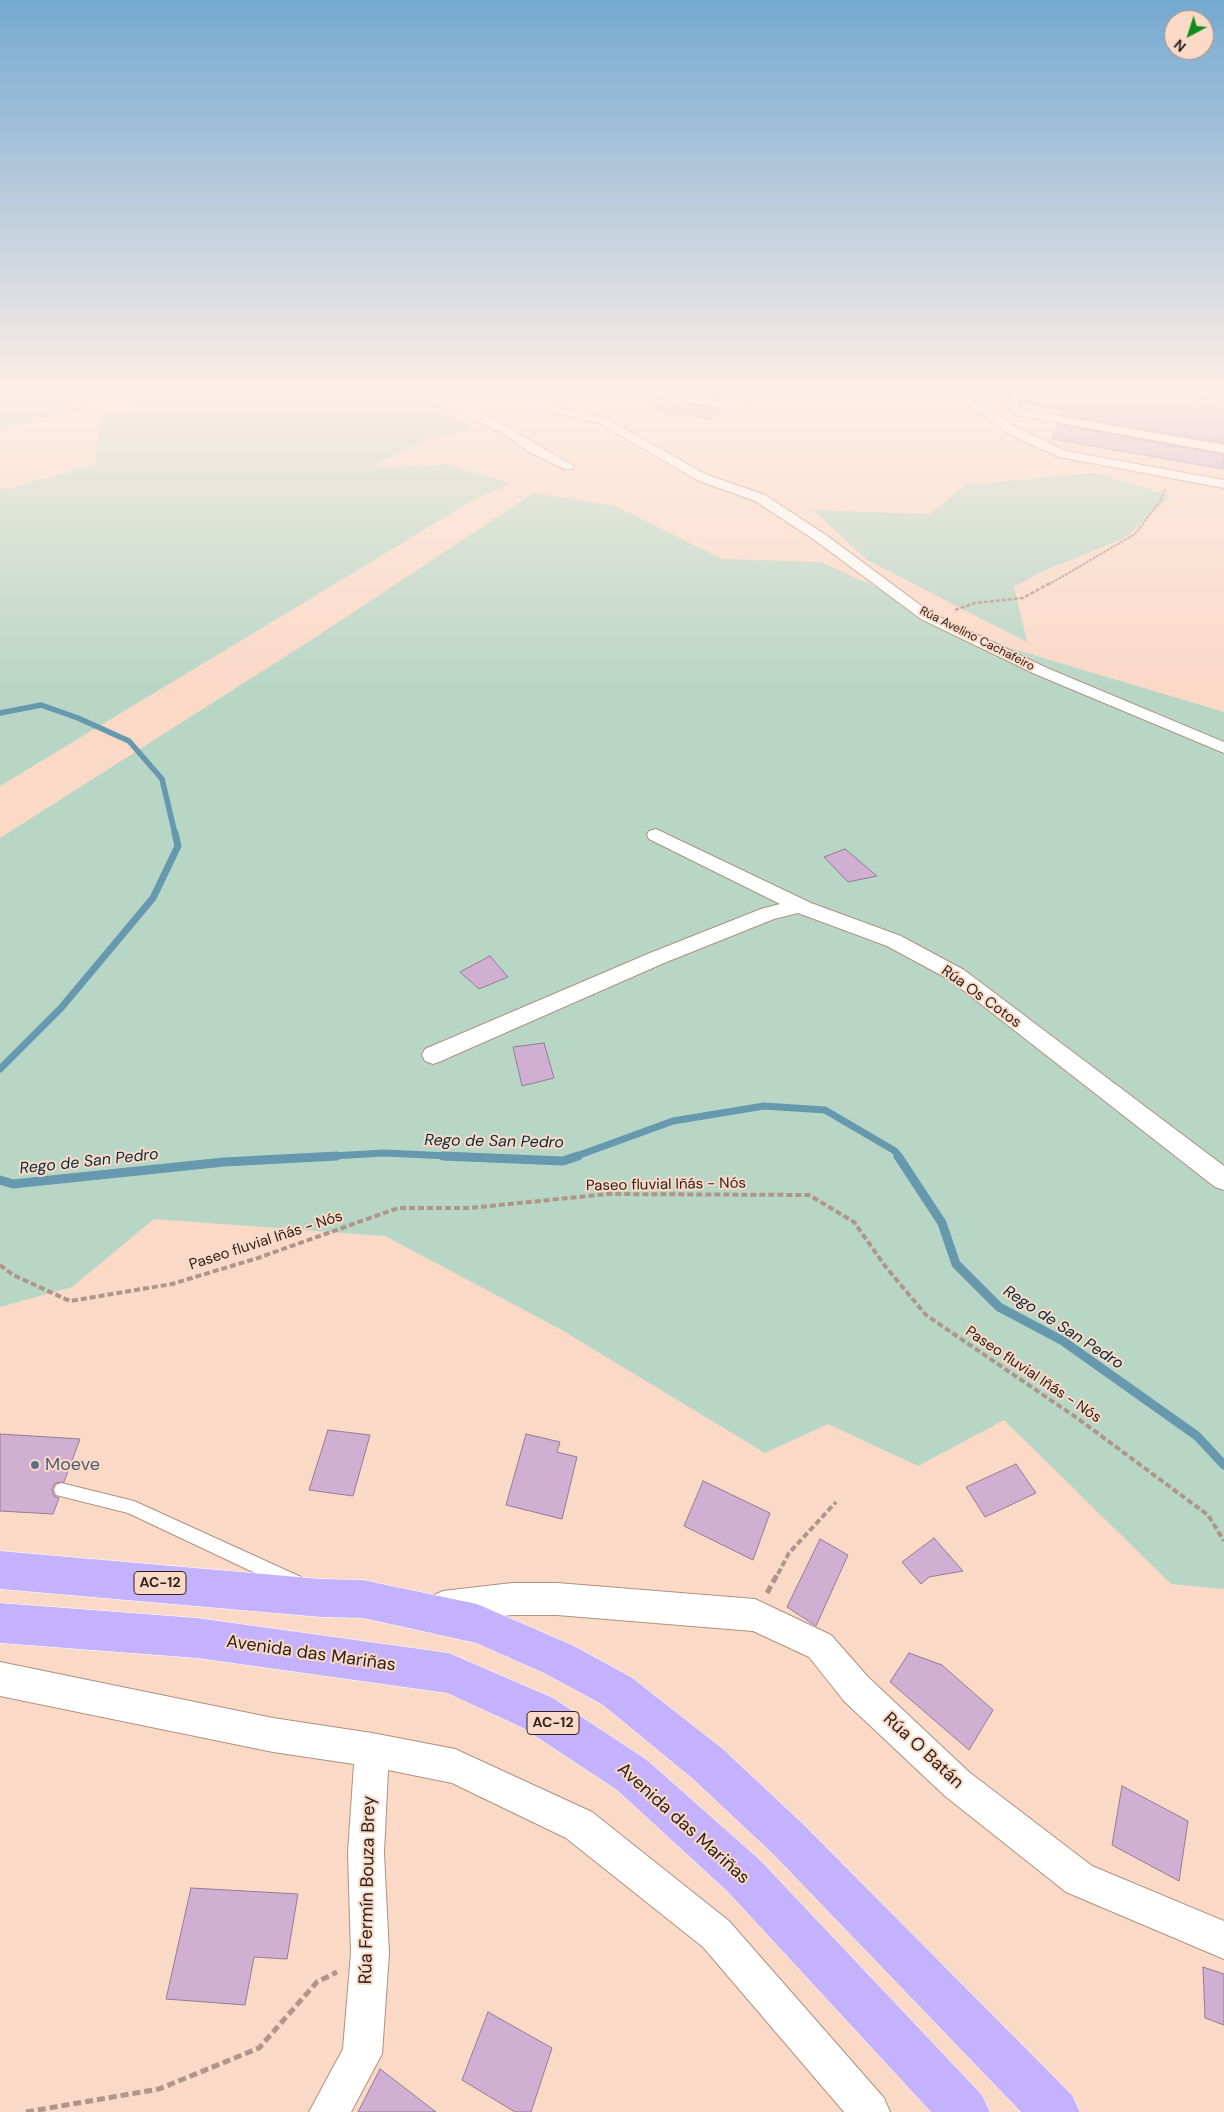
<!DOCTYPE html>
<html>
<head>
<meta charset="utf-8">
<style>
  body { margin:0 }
  #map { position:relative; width:1224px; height:2112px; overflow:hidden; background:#fad9c7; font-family:"DM Sans",sans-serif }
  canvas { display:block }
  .north { position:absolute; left:1164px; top:10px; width:50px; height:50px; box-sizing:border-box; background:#fad9c7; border:1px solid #a89082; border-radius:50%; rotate:220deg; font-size:14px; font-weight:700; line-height:20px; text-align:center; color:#2e221b }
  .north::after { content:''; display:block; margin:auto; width:18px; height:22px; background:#0e8d1a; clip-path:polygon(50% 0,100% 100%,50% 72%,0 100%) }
</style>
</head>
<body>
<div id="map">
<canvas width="1224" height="2112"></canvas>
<div class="north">N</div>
</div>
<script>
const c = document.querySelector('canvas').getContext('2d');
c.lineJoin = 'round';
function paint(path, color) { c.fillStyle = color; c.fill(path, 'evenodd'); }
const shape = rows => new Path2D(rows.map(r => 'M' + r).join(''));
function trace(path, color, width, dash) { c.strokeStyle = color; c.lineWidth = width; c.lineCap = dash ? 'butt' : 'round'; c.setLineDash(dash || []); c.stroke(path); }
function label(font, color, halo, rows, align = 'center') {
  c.font = font + ' "DM Sans",sans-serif'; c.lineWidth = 4; c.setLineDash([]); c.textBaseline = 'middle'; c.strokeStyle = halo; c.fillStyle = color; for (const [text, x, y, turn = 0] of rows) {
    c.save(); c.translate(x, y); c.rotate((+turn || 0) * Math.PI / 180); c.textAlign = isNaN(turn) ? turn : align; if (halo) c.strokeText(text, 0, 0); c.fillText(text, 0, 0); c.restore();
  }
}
const green = shape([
  [40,391,58,393,73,410,0,430,0,400],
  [191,391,380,391,362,400,427,399,473,430,428,440,369,468,447,464,511,483,477,498,0,786,0,487,3,490,95,464,100,415],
  [1096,473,1171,496,1125,538,1041,572,1014,587,1027,642,867,560,813,510,930,514,965,485],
  [533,493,616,506,722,559,821,562,1010,648,1224,712,1224,1589,1171,1584,1004,1420,918,1466,828,1424,765,1453,560,1329,385,1236,154,1219,72,1287,0,1307,0,838,316,637]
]);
const streamFar2 = shape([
  [0,713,41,705,78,718,129,741,162,779,175,834]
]);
const streamFar1 = shape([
  [0,1069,61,1008,153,898,178,846,175,833],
  [315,1157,384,1153,471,1157],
  [574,1157,673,1121,764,1106,825,1110,895,1151,899,1157]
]);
const stream = shape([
  [443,1156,563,1161,578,1156],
  [898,1156,942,1223,956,1264,999,1307,1063,1341,1197,1436,1224,1465],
  [0,1180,13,1184,224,1162,337,1156]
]);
const building = shape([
  [668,391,740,391,729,401,668,391],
  [1028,391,1135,391,1224,405,1224,443,1062,415,1064,410,1021,403,1028,391],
  [658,399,720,409,710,419,650,409,658,399],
  [1058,424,1224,455,1224,469,1052,439,1058,424],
  [845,849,877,876,848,882,824,857,845,849],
  [490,956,508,977,479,989,460,972,490,956],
  [544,1043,554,1078,522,1086,513,1047,544,1043],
  [328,1430,370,1435,353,1496,309,1490,328,1430],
  [0,1434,80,1439,64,1482,55,1483,52,1489,54,1496,59,1498,53,1514,0,1511,0,1434],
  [526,1434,560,1442,557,1452,577,1457,562,1519,506,1505,526,1434],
  [1016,1464,1036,1493,985,1517,966,1487,1016,1464],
  [703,1481,770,1513,753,1560,684,1526,703,1481],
  [934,1538,963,1571,929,1577,921,1584,902,1562,934,1538],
  [820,1539,848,1555,816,1626,787,1607,820,1539],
  [909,1653,942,1665,993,1710,969,1750,890,1682,909,1653],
  [1122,1786,1188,1821,1179,1881,1112,1845,1122,1786],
  [191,1888,298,1894,287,1959,254,1957,245,2005,166,1999,191,1888],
  [1203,1967,1224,1974,1224,2025,1205,2018,1203,1967],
  [488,2012,552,2048,531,2112,515,2112,462,2080,488,2012],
  [380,2069,436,2112,358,2112,380,2069]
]);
const pathFar3 = shape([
  [67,415,87,404,94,396,91,391],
  [1048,585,1135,534,1161,500,1165,488]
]);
const pathFar2 = shape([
  [955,610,975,603,1023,598,1050,583]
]);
const pathFar1 = shape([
  [0,1265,13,1275,70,1301,172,1284,258,1258,398,1208,470,1208,608,1194,809,1195,854,1222,885,1266,926,1315,1077,1418,1208,1515,1224,1541],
  [778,1574,789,1553,836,1502]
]);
const path = shape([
  [767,1593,778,1573],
  [26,2112,159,2089,259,2048,317,1982,337,1972]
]);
const service = shape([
  [61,1483,134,1501,301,1577,303,1583,301,1589,295,1591,289,1589,128,1513,56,1495,54,1490,56,1485,61,1483]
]);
const minor = shape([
  [445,391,457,391,457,398,574,466,572,469,564,469,527,451,508,436,476,420,448,402,445,391],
  [501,391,511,391,518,397,607,419,705,474,765,495,826,535,931,613,1047,668,1224,742,1224,753,1035,674,921,619,816,541,755,501,697,480,599,423,510,401,501,395,501,391],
  [633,391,658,391,742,405,748,408,742,411,639,394,633,391],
  [951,391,964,391,1017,428,1066,451,1224,480,1224,488,1059,457,1009,434,951,391],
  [1015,391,1026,391,1018,405,1024,410,1224,445,1224,453,1016,415,1006,406,1015,391],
  [1174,391,1199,391,1224,395,1224,401,1180,394,1174,391],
  [656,829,811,903,901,936,964,970,1224,1166,1224,1190,1215,1187,950,980,887,946,798,913,774,919,664,963,441,1061,433,1064,425,1061,422,1055,425,1049,650,953,761,909,780,904,649,839,647,835,649,831,656,829],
  [512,1583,557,1583,755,1599,831,1635,868,1677,969,1772,1092,1866,1224,1921,1224,1959,1066,1892,945,1796,844,1701,809,1657,753,1631,557,1615,512,1615,443,1623,432,1618,427,1607,432,1596,443,1591,512,1583],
  [0,1662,273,1718,372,1733,455,1749,592,1812,729,1921,884,2098,890,2112,844,2112,703,1947,566,1838,452,1783,388,1770,384,1853,389,1953,382,2054,351,2112,309,2112,343,2049,351,1953,348,1853,354,1764,273,1752,0,1696,0,1662]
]);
const trunk = shape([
  [0,1551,321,1579,363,1580,477,1604,572,1645,631,1677,723,1749,803,1824,1072,2095,1080,2112,1021,2112,773,1854,693,1779,603,1705,544,1673,476,1643,363,1618,321,1617,0,1589,0,1551],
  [0,1603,197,1618,449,1653,553,1698,647,1760,760,1860,982,2095,990,2112,931,2112,728,1892,617,1790,523,1728,447,1693,197,1658,0,1643,0,1603]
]);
const markers = [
  [35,1465,5,"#5c6f8a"]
];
const farStreetnames = [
  ["Rúa Avelino Cachafeiro",977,639,27]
];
const shields = [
  [160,1583,52],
  [553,1723,52]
];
const shieldNames = [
  ["AC-12",160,1583],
  ["AC-12",553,1723]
];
const streetNames = [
  ["Rúa Os Cotos",981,997,36],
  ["Paseo fluvial Iñás - Nós",666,1185,-1],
  ["Paseo fluvial Iñás - Nós",266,1241,-18],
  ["Paseo fluvial Iñás - Nós",1033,1375,34]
];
const waterNames = [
  ["Rego de San Pedro",494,1142,1],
  ["Rego de San Pedro",89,1162,-6],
  ["Rego de San Pedro",1063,1328,33]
];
const nearServicenames = [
  ["Moeve",45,1465]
];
const nearStreetnames = [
  ["Avenida das Mariñas",311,1654,8],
  ["Rúa O Batán",923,1751,43],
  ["Avenida das Mariñas",683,1824,42],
  ["Rúa Fermín Bouza Brey",368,1890,-89]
];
paint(green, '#b8d6c6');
trace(streamFar2, '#6698ae', 5.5);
trace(streamFar1, '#6698ae', 7);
trace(stream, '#6698ae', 9);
paint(building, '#d1afd3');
trace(building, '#927c94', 1);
trace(service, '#af917f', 2);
trace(minor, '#af917f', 2);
trace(trunk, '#fff', 1);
trace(pathFar3, '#af9688', 2, [3, 1]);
trace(pathFar2, '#af9688', 2.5, [4, 2]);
trace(pathFar1, '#af9688', 4, [6, 3]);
trace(path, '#af9688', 5, [8, 4]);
paint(service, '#fff');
paint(minor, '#fff');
paint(trunk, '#c4b2ff');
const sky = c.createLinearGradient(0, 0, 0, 686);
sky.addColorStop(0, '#74a9d1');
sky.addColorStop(0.57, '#fdeee6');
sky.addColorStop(1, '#fdeee600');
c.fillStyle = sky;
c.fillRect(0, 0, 1224, 686);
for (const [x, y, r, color] of markers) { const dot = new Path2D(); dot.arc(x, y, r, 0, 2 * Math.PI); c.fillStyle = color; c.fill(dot); trace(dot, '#fad9c7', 2); }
label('12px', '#2e221b', '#fad9c7', farStreetnames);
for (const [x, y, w] of shields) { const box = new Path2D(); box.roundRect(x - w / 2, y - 11.5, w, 23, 4); c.fillStyle = '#fad9c7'; c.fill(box); trace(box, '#2e221b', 1); }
label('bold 14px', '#2e221b', null, shieldNames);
label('15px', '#2e221b', '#fad9c7', streetNames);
label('italic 16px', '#002f3f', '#fad9c7', waterNames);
label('18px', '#4e5e75', '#fad9c7', nearServicenames, 'left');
label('18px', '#2e221b', '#fad9c7', nearStreetnames);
</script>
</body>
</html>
